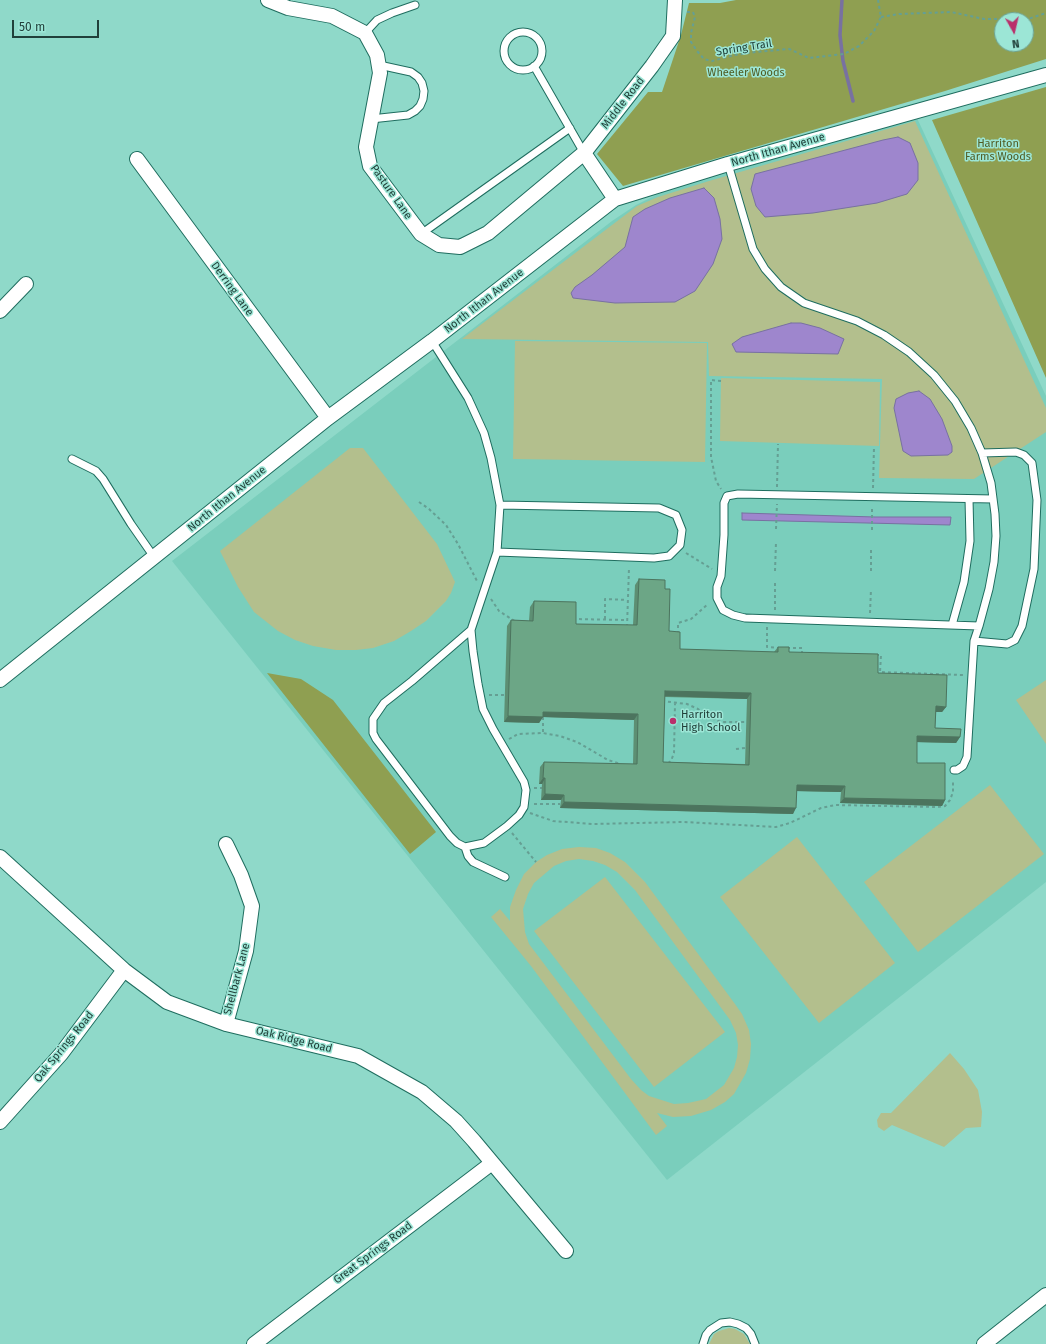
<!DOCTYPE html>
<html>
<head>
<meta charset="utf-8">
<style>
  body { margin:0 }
  #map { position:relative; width:1046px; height:1344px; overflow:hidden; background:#8fd9c9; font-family:"Fira Sans",sans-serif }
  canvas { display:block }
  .north { position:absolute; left:994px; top:12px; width:40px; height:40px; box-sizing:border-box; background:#9ce6d6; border:1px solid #6ba498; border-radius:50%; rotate:172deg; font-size:11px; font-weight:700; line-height:16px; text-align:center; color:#21403a }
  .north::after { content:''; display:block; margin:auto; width:14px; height:18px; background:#b92f6b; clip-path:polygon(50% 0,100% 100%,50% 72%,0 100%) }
  .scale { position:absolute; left:12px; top:20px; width:87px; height:18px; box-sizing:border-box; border:2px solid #21403a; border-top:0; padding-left:5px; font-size:12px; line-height:14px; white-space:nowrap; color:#21403a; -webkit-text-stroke:3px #9ce6d6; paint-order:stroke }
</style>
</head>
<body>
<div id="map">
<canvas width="1046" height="1344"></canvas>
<div class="north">N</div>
<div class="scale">50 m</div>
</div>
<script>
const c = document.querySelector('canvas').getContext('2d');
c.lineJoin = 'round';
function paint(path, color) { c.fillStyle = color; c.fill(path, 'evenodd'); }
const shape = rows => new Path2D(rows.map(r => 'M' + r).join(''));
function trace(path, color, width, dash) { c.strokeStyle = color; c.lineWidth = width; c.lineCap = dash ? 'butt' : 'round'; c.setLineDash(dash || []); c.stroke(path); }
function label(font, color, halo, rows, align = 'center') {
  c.font = font + ' "Fira Sans",sans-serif'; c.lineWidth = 3; c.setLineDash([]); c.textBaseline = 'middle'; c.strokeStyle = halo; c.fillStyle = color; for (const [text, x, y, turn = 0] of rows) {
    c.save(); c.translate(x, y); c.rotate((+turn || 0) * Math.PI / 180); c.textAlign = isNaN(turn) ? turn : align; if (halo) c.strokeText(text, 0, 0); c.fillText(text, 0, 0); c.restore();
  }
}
const built = shape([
  [917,118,1046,396,1046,882,667,1180,172,561,612,221,636,205,656,195,815,146]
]);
const green = shape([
  [915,121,1046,408,1046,432,974,479,879,478,882,379,709,376,708,342,462,339,637,206,658,197,709,181],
  [515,341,707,343,705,462,513,459],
  [721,378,880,382,879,446,720,441],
  [350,448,363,448,437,544,455,582,451,593,446,601,426,621,411,631,394,641,373,648,356,650,336,650,313,646,295,640,278,631,254,612,238,587,220,551],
  [1046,680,1046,744,1016,700],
  [990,785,1044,854,918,952,864,882],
  [797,837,895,963,819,1023,720,897],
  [579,847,596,848,610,853,625,862,645,882,735,1004,742,1014,749,1030,751,1044,750,1059,746,1073,734,1094,725,1102,711,1110,691,1116,673,1117,657,1113,667,1126,656,1135,531,966,491,917,500,909,510,921,510,907,516,890,524,874,536,862,547,855,562,849],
  [579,859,593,861,605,865,617,872,635,890,730,1020,736,1033,738,1045,737,1057,734,1068,724,1085,706,1099,688,1103,674,1104,649,1096,641,1090,631,1079,529,944,525,932,523,909,528,894,534,883,554,866,566,861],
  [605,877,725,1032,654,1087,534,931],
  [950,1053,964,1069,978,1090,982,1112,981,1127,966,1128,944,1147,892,1125,884,1131,878,1127,877,1120,881,1113,891,1113],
  [729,1328,735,1329,744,1334,750,1344,709,1344,714,1334,719,1331]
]);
const forest = shape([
  [736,0,1046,0,1046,59,945,91,623,186,597,154,648,92,662,92,681,35,689,3,720,3],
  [1002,20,1026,20,1026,44,1002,44],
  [1046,87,1046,378,932,120],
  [267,673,301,679,333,700,436,832,410,854]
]);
const water = shape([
  [898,137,910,143,918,163,918,180,907,194,877,203,813,213,765,217,756,206,751,189,755,174,883,140,898,137],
  [704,188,714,198,720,219,722,239,713,264,695,291,675,302,615,303,573,298,571,293,575,287,592,275,625,247,633,217,645,209,670,198,704,188],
  [791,323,801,323,820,328,844,339,838,354,736,352,732,344,742,337,791,323],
  [919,391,930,399,942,419,952,446,952,452,948,455,911,456,903,451,894,408,896,399,908,393,919,391],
  [742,513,875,517,951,517,950,525,742,520,742,513]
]);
const stream = shape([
  [842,0,840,35,843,61,853,101]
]);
const path = shape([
  [687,12,693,12,695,17,691,33,691,42,697,51,704,59,712,61,735,55,756,52,789,49,809,58,844,54,859,46,874,31,881,17,878,0],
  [881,17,899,14,951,12,984,19,1028,19,1046,13],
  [721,381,711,380,711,457,716,481,721,489],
  [777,487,778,444],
  [873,488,874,447],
  [419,502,429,509,446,525,458,544,477,581],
  [776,529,777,504],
  [872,530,872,506],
  [686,553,712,569],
  [775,571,776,542],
  [871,571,871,548],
  [491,599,499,611,516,622],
  [775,610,775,583],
  [870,613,871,589],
  [573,619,627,620],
  [605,619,605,599,627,600],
  [627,627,629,568],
  [767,627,767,647,779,648],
  [678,634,678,623,691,619,708,604],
  [787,648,802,648,802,653,804,653],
  [876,655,881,655,880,672,963,675],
  [489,695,505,695],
  [662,701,687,704,698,709,711,718,721,722,746,722],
  [543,717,543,733],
  [509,739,518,734,543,733,560,736,577,742,608,760,621,764],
  [736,749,745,748],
  [668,763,671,761,674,753,675,703],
  [534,788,543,788],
  [534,804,560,804],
  [530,813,553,821,593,824,684,822,776,827,790,823,821,808,835,805,938,807,945,806,950,800,953,792,953,780],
  [512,833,536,862]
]);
const lane = shape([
  '504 51a19 19 0 1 1 38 0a19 19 0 1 1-38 0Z',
  [365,33,377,20,392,13,415,5],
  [534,66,584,153],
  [371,119,408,115,415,111,420,106,423,99,424,91,422,83,418,77,411,72,379,65],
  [728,164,753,249,765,269,781,287,804,303,857,321,884,335,909,352,934,375,955,401,971,428,982,453,991,483,995,514,996,536,994,562,989,589,979,626,974,641,967,757,963,766,957,770,954,770],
  [421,234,570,128],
  [432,341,468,398,484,433,491,458,500,505,497,552,654,558,669,556,680,545,682,530,676,515,659,508,500,505],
  [72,459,96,471,103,479,131,524,154,557],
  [952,625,964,582,970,541,969,499],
  [979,626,745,618,733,615,723,610,717,598,717,587,721,576,724,535,724,503,727,496,738,494,993,499],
  [471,630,412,681,384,703,373,719,373,733,376,739,450,836,457,843,465,847,484,843,507,826,519,815,524,807,526,790,524,782,493,729,483,709,478,684,473,651,471,630,497,552],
  [974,641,1007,644,1015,640,1022,626,1034,569,1037,500,1032,463,1024,455,1016,452,982,453],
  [465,847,468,856,473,862,505,877],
  [703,1344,706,1335,710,1330,721,1323,730,1322,738,1324,746,1328,751,1334,755,1344]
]);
const street = shape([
  [268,0,288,8,332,16,365,33,377,55,380,73,366,147,370,166,421,234,439,245,460,247,488,233,584,153,652,66,673,36,675,0],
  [584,153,615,199],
  [137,159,328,418],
  [0,311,26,284],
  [0,680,328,418,432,341,615,199,728,164,1046,75],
  [0,857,124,970,167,1002,226,1024,358,1056,422,1092,456,1121,474,1141,566,1251],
  [226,1024,246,951,252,906,241,875,226,844],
  [0,1122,61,1054,124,970],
  [254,1344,492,1163],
  [984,1344,1046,1295]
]);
const wall = shape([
  [639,579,665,589,669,631,680,649,774,652,778,647,789,652,878,673,946,707,942,712,936,712,935,728,960,737,956,743,917,742,917,763,945,800,942,806,840,803,841,792,797,791,793,814,560,808,561,800,541,800,542,784,539,784,540,767,544,762,633,764,634,720,543,717,539,723,504,722,507,626,511,620,529,621,530,607,534,601,576,624,633,625,635,585],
  [665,697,747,699,745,764,663,762]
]);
const shadedWall = shape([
  [665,691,751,693,747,699,661,696],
  [936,706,946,707,942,712,932,712],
  [543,712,638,714,634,720,543,717,539,723,504,722,508,716],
  [917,736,960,737,956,743,913,742],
  [543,778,545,778,542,784,539,784],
  [797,785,845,786,841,792,793,791],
  [545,794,564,795,561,800,541,800],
  [844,798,945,800,942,806,840,803],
  [564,802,796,808,793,814,560,808]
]);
const building = shape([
  [639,579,665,580,665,589,670,589,669,631,680,632,680,649,778,652,778,647,789,647,789,652,878,654,878,673,947,675,946,707,936,706,935,728,961,729,960,737,917,736,917,763,945,763,945,800,844,798,845,786,797,785,796,808,564,802,564,795,545,794,545,778,543,778,544,762,637,764,638,714,543,712,543,717,508,716,511,620,533,621,534,601,576,602,576,624,637,625,639,579],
  [665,691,751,693,749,765,663,762,665,691]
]);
const markers = [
  [673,721,4,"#b92f6b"]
];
const streetNames = [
  ["Spring Trail",744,48,-9],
  ["Middle Road",623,103,-52],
  ["North Ithan Avenue",778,150,-16],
  ["Pasture Lane",391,192,55],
  ["Derring Lane",232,289,54],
  ["North Ithan Avenue",484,301,-38],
  ["North Ithan Avenue",227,499,-39],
  ["Shellbark Lane",237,979,-75],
  ["Oak Ridge Road",294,1040,14],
  ["Oak Springs Road",64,1047,-51],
  ["Great Springs Road",373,1253,-37]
];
const parkNames = [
  ["Wheeler Woods",746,73],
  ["Harriton",998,144],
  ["Farms Woods",998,157]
];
const poiNames = [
  ["Harriton",681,715],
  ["High School",681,728]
];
paint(built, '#7acebc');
paint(green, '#b3bf8d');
paint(forest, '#8f9f51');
paint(water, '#9e86cd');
trace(water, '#7871a1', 1);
trace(stream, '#7871a1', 3.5);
trace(lane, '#1f6d5f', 9);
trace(street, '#1f6d5f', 16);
trace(path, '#659f93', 2, [3, 3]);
trace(lane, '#fff', 7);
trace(street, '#fff', 14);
paint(wall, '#5d8f73');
paint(shadedWall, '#4c745e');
paint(building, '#6ca686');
trace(building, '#4c745e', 1);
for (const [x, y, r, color] of markers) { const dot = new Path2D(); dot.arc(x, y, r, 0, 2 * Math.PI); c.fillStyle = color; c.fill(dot); trace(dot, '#9ce6d6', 1.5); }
label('11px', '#21403a', '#9ce6d6', streetNames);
label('11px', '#505b23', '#9ce6d6', parkNames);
label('11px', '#21403a', '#9ce6d6', poiNames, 'left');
</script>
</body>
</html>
